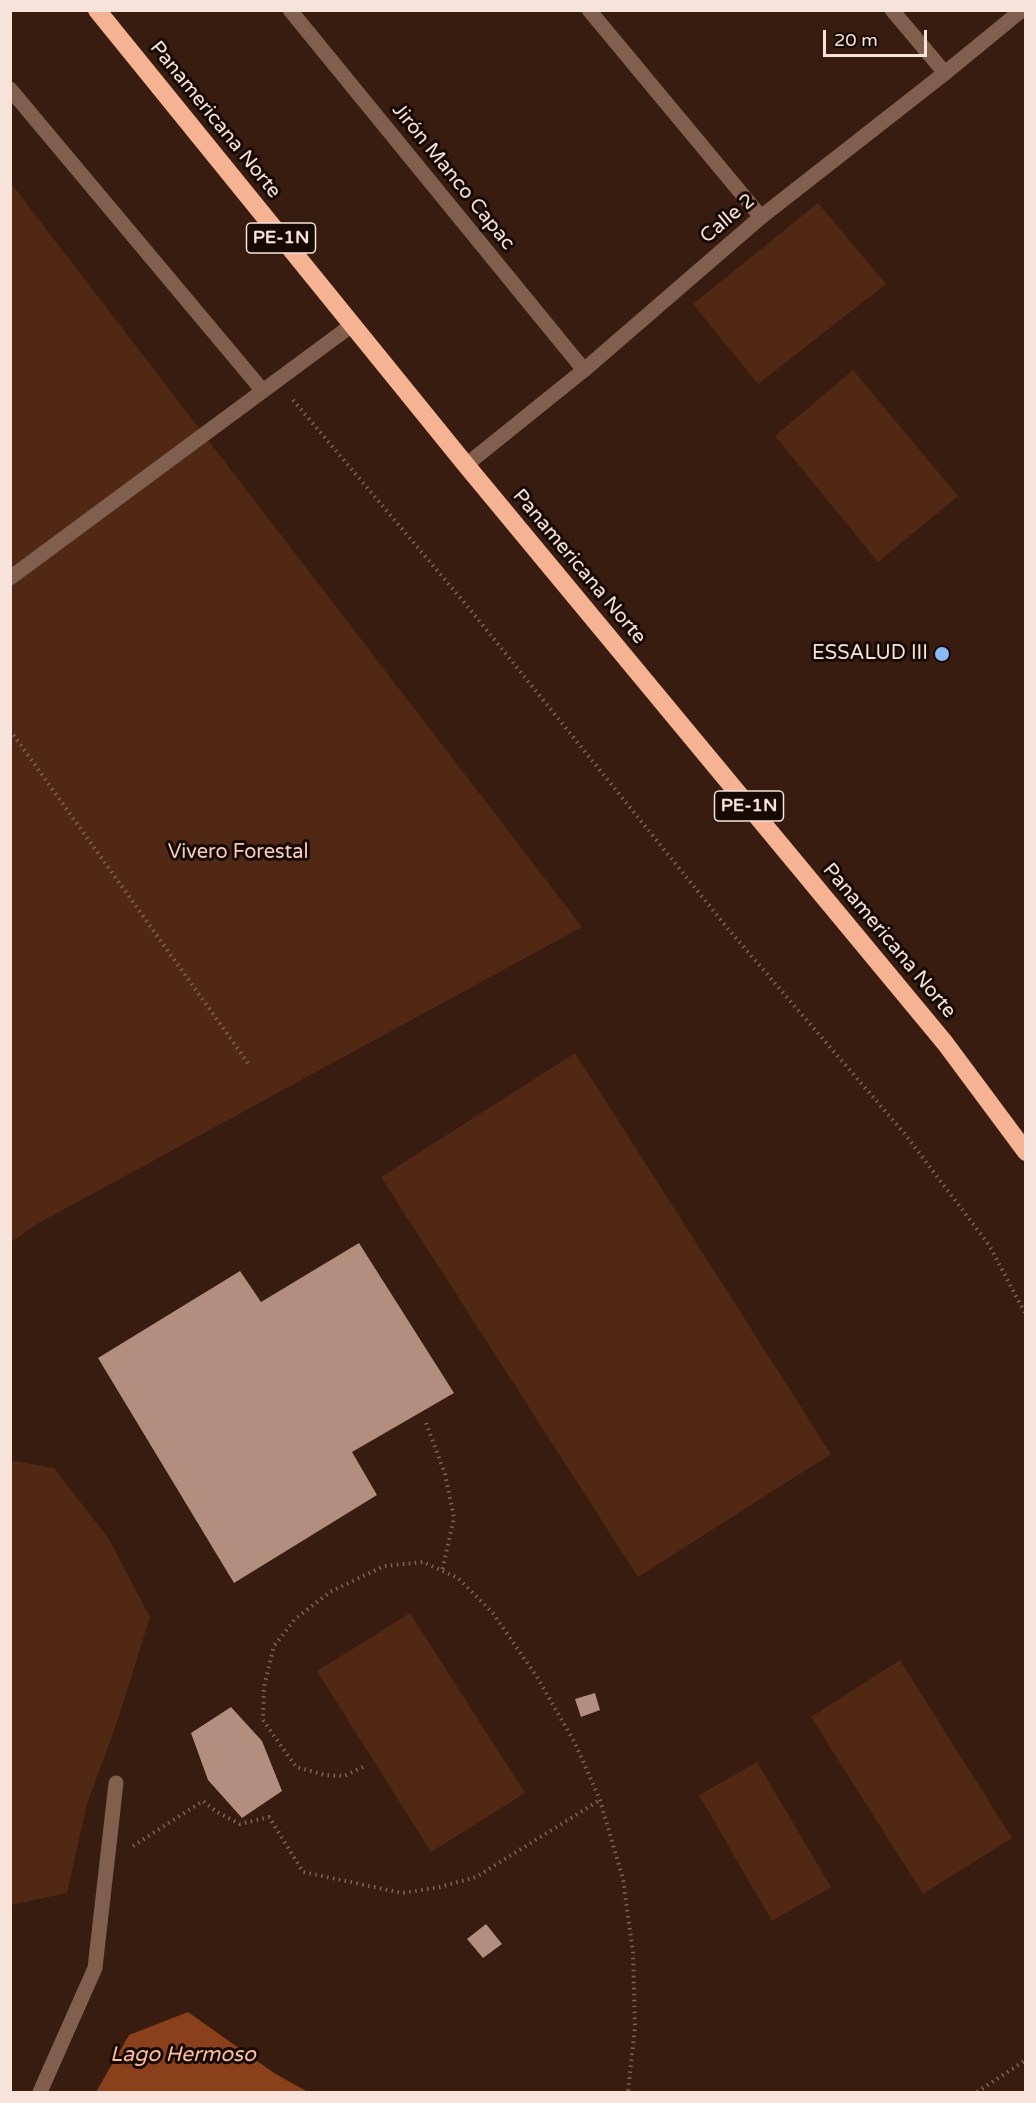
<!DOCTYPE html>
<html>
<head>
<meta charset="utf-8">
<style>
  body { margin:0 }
  #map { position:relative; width:1036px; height:2103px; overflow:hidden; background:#381c0f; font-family:"Varela Round",sans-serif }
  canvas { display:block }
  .frame { position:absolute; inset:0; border:12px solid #f7e3da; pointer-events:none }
  .scale { position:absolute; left:823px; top:30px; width:104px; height:27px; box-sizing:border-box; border:3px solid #f7e3da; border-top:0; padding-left:8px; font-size:18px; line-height:21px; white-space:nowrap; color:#f7e3da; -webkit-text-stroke:4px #170a05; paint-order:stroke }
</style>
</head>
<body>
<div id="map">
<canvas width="1036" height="2103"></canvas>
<div class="frame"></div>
<div class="scale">20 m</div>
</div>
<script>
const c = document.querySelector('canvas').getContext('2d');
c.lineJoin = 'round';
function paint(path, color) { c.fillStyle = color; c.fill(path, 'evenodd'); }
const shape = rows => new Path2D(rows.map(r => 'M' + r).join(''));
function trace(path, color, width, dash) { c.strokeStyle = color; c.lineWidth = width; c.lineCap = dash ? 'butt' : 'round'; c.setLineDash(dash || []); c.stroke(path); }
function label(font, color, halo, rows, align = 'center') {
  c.font = font + ' "Varela Round",sans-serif'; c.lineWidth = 6; c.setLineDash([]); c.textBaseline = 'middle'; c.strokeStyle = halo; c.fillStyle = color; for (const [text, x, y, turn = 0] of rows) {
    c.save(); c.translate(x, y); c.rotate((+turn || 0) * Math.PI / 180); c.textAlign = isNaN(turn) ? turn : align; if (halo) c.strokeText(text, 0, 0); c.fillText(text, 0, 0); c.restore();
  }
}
const green = shape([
  [10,182,582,927,37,1224,11,1242],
  [818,203,886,284,758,384,693,304],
  [853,370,958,496,878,562,775,436],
  [575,1053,831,1454,638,1577,381,1177],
  [10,1460,54,1468,109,1539,150,1617,116,1725,87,1804,67,1893,11,1905],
  [410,1613,525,1793,431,1852,317,1671],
  [900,1660,1012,1838,923,1894,811,1717],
  [757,1762,831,1887,772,1921,699,1795]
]);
const water = shape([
  [188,2012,274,2073,308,2092,96,2092,129,2035]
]);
const building = shape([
  [359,1243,454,1393,352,1452,377,1495,234,1583,98,1358,240,1271,261,1302],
  [595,1693,600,1710,581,1717,575,1699],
  [231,1707,262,1741,282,1791,242,1818,208,1780,191,1733],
  [486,1924,502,1944,483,1958,467,1939]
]);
const path = shape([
  [293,400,468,607,729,930,904,1133,989,1245,1026,1315],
  [10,730,248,1063],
  [426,1423,445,1474,454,1518,442,1571],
  [363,1767,344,1776,325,1775,296,1767,263,1720,264,1687,274,1646,295,1619,330,1592,384,1566,423,1562,458,1578,492,1612,537,1677,575,1743,600,1800,623,1879,633,1953,635,2027,628,2092],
  [133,1846,203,1801,217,1812,240,1824,269,1817,303,1872,402,1893,440,1887,476,1877,600,1800],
  [977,2092,1026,2060]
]);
const minor = shape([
  [290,10,584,370],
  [589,10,761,217],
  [892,10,945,73],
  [10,89,263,391],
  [466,465,584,370,761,217,945,73,1022,10],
  [10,578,352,325],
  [40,2092,95,1968,116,1783]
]);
const highway = shape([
  [97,10,466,465,945,1043,1026,1152]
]);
const markers = [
  [942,654,8,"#88bafc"]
];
const shields = [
  [281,238,69],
  [749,806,69]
];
const shieldNames = [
  ["PE-1N",281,238],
  ["PE-1N",749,806]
];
const streetNames = [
  ["Panamericana Norte",215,120,51],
  ["Jirón Manco Capac",453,177,51],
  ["Calle 2",728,219,-40],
  ["Panamericana Norte",579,567,50],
  ["Panamericana Norte",889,941,50]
];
const poiNames = [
  ["ESSALUD III",928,654]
];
const parkNames = [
  ["Vivero Forestal",238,853]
];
const waterNames = [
  ["Lago Hermoso",183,2055]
];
paint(green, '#502814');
paint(water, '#8a411b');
paint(building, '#b28e7e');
trace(path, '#7d6458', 4, [1.5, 4.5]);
trace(minor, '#805f4f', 15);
trace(highway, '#f6b394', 18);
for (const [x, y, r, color] of markers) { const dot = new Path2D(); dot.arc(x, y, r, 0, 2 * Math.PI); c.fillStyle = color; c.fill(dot); trace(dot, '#170a05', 2); }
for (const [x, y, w] of shields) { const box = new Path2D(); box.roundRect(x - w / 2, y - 15, w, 30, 4.5); c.fillStyle = '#170a05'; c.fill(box); trace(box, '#f7e3da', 1.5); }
label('bold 18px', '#f7e3da', null, shieldNames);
label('20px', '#f7e3da', '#170a05', streetNames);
label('20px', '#f7e3da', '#170a05', poiNames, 'right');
label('20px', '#f8cdb9', '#170a05', parkNames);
label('italic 21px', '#febea0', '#170a05', waterNames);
</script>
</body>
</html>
